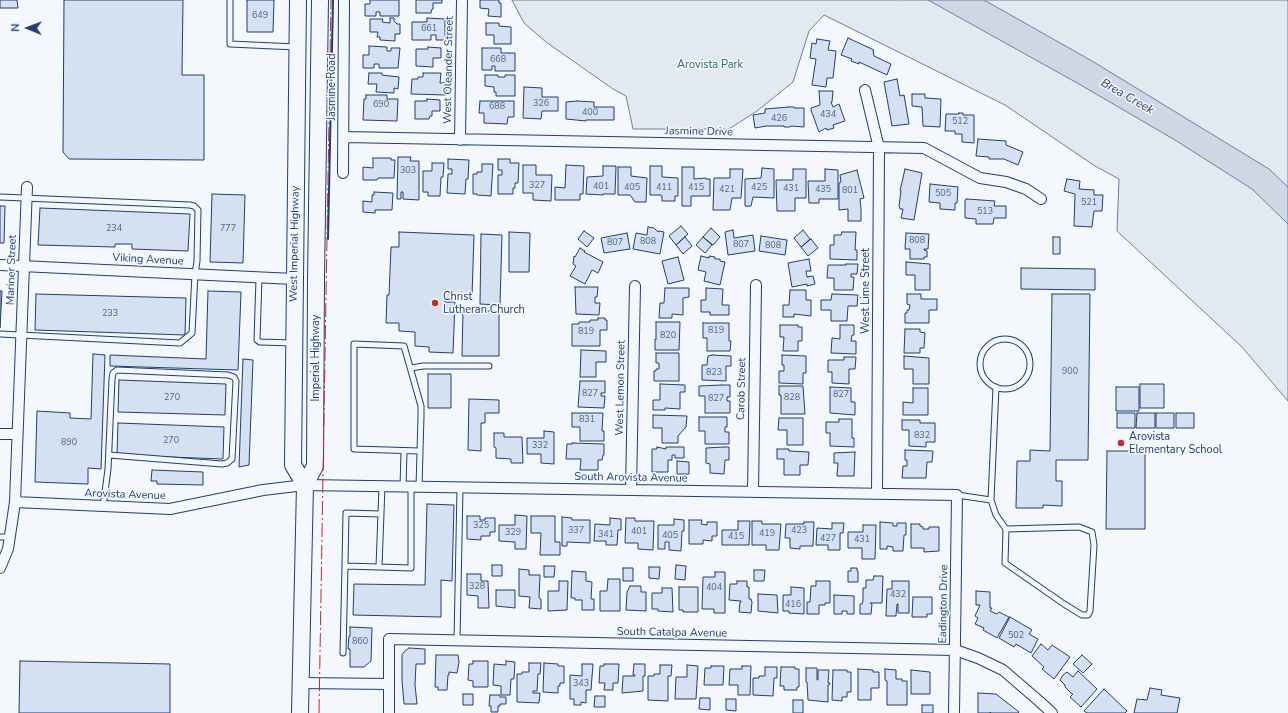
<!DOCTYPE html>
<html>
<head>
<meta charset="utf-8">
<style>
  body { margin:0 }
  #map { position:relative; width:1288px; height:713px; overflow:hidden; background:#f4f7fb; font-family:"Nunito Sans",sans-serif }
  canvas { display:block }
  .north { position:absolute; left:8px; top:8px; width:40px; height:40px; -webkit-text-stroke:3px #f4f7fb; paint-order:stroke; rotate:271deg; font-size:11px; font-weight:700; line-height:16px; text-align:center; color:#1d3f73 }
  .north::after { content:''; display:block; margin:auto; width:14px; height:18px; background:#1d3f73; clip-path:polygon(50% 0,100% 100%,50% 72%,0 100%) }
</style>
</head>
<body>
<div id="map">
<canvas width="1288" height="713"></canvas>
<div class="north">N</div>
</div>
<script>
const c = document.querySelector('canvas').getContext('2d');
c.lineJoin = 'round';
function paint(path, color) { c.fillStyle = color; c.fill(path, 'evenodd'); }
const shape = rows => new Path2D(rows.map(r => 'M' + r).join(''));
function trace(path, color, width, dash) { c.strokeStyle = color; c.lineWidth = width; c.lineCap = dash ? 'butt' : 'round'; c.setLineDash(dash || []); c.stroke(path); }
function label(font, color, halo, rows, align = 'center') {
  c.font = font + ' "Nunito Sans",sans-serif'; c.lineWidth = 3; c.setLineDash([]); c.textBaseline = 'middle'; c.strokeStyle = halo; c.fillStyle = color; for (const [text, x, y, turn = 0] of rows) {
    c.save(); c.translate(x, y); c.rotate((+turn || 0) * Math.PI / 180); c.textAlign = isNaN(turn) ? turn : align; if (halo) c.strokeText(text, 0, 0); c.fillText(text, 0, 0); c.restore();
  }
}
const green = shape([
  [512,0,1288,0,1288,401,1242,347,1117,231,1119,179,1095,166,1005,105,824,15,809,31,793,82,757,111,729,129,633,129,626,96,613,89,546,42,524,23,512,0]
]);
const water = shape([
  [928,0,984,0,1092,61,1269,169,1288,187,1288,224,1252,189,1175,140,1079,84,928,0]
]);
const building = shape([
  [0,0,17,0,18,8,0,8,0,0],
  [64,0,183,0,182,75,204,75,204,160,69,159,63,152,64,0],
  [247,0,274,0,273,32,247,32,247,0],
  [370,0,399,0,399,16,380,16,380,12,376,12,376,16,365,16,365,4,370,4,370,0],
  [416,0,442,0,442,3,433,3,433,9,432,9,431,13,416,13,416,0],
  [480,0,499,0,499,3,501,3,501,17,488,16,489,9,480,8,480,0],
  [390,18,394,18,394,21,397,24,400,24,400,34,395,34,395,41,380,40,380,37,377,37,378,32,370,32,370,19,383,19,382,22,390,23,390,18],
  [427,18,445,19,445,40,436,40,436,35,431,35,431,40,412,40,412,22,427,22,427,18],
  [486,23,499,23,499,26,511,27,511,44,494,44,494,35,486,35,486,23],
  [848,38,874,50,873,51,874,56,891,64,887,75,859,62,859,64,851,61,852,59,841,55,848,38],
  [817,39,830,41,828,50,836,51,833,78,827,78,826,87,812,85,816,59,810,58,812,43,816,44,817,39],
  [369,46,387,47,387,51,391,51,391,48,400,48,398,68,379,68,379,64,374,64,374,68,363,68,363,55,369,55,369,46],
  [428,47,441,48,441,58,433,58,433,67,416,66,416,49,428,49,428,47],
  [482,48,501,48,501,53,515,53,515,71,495,71,495,66,492,66,492,70,482,70,482,48],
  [369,73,382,73,382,75,399,77,398,89,394,88,394,93,376,92,377,84,368,84,369,73],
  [423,73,441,73,440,83,446,83,446,95,411,94,412,79,418,79,418,77,423,77,423,73],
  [485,75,498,75,498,77,505,77,505,75,515,75,515,96,496,96,496,92,494,92,494,87,485,86,485,75],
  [897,79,900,96,904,95,909,124,892,126,884,82,897,79],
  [524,87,542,88,542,97,558,97,558,111,542,111,541,119,523,118,524,87],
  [819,91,833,91,832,102,831,102,833,107,839,104,845,121,833,125,834,128,827,130,826,128,819,132,811,110,811,108,820,105,819,91],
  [912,94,925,94,925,98,941,99,940,127,923,126,922,107,912,106,912,94],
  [366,95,387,95,387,99,398,99,397,121,363,120,364,99,366,99,366,95],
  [427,99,440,100,440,111,432,111,432,116,430,116,429,119,415,119,415,101,427,101,427,99],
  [480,101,514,101,514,117,508,117,507,124,484,123,484,113,479,113,480,101],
  [577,101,594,102,594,107,614,107,614,120,586,120,586,121,566,119,566,102,577,101],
  [789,107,794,107,794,108,804,108,804,127,791,126,790,127,784,127,784,126,766,126,755,128,753,115,765,113,765,109,789,107],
  [959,113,963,113,963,115,974,115,974,143,962,142,962,134,955,134,955,131,945,131,946,114,959,114,959,113],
  [978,139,1006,141,1006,145,1023,152,1018,165,1004,159,989,159,989,157,976,156,978,139],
  [398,157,411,157,410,161,419,161,419,200,403,199,403,192,401,192,401,199,397,199,398,157],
  [373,158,391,158,391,160,395,160,394,178,378,178,377,180,363,180,363,167,373,168,373,158],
  [448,159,469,160,468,179,466,179,465,194,447,193,448,174,452,174,452,169,448,169,448,159],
  [498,159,510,159,510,163,519,163,518,183,515,183,515,188,513,188,513,194,498,194,498,175,502,175,502,170,498,170,498,159],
  [432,163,444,163,443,177,441,177,440,196,428,196,428,192,423,192,423,171,432,171,432,163],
  [482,164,493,164,491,196,477,195,477,194,473,194,473,174,477,174,477,172,482,172,482,164],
  [523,165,536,165,536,175,552,175,551,201,533,200,533,193,523,193,523,165],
  [566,165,584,166,583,194,580,194,580,200,555,200,555,187,565,188,566,165],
  [603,166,616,166,615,194,603,194,603,195,586,194,587,177,603,176,603,166],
  [650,166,662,166,662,177,678,178,678,196,675,196,675,201,662,201,662,197,661,195,650,195,650,166],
  [618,167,631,167,631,176,647,178,646,202,635,202,630,195,618,195,618,167],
  [682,167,694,167,694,179,706,178,706,179,710,179,710,196,691,196,691,206,682,206,682,167],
  [762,168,774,169,774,198,753,197,751,206,745,206,745,179,761,178,762,168],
  [730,169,743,169,741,198,732,198,730,210,713,210,714,178,730,178,730,169],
  [793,169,806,169,806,198,795,198,795,211,777,211,776,180,793,180,793,169],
  [825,169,838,170,838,199,819,199,819,203,809,203,808,181,825,181,825,169],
  [905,169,922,173,914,220,901,218,903,209,900,209,899,206,901,191,900,191,905,169],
  [857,170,864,198,860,199,861,209,861,221,848,221,848,209,839,210,839,183,841,182,840,175,857,170],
  [1067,179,1080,181,1079,189,1094,190,1094,195,1103,195,1102,211,1094,211,1092,227,1074,226,1075,194,1064,191,1067,179],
  [930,184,958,187,957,203,955,203,955,210,940,209,940,203,929,202,930,184],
  [374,192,393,193,392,210,375,210,375,213,363,212,363,201,372,202,372,195,374,195,374,192],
  [212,194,245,195,243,263,210,262,212,194],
  [967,199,995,201,994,206,1006,206,1006,218,994,218,993,224,976,224,976,219,965,218,965,200,967,199],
  [0,206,5,206,4,243,0,243,0,206],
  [40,208,190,214,188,251,132,249,132,244,115,244,115,247,38,245,40,208],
  [681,226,688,234,676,245,669,236,681,226],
  [648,227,654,228,658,232,658,231,664,232,660,254,633,249,636,233,647,235,648,227],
  [711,228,720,237,713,245,703,237,711,228],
  [733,230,734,238,753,235,755,251,728,255,725,232,733,230],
  [803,230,810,239,801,247,794,238,803,230],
  [584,231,594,238,587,247,578,239,584,231],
  [399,232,474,235,472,296,463,295,463,299,445,298,445,302,455,302,453,353,429,352,429,347,415,346,415,332,399,331,399,323,386,323,387,295,389,295,391,247,399,247,399,232],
  [509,232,530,233,529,272,509,272,509,232],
  [842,232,856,232,855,250,857,250,857,260,830,259,830,245,834,245,834,235,841,235,842,232],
  [627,233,630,249,604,253,601,238,627,233],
  [906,233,929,234,928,249,924,249,924,250,927,251,927,257,924,257,924,259,910,259,910,249,905,249,906,233],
  [481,234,502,235,500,305,480,304,481,234],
  [761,236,787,240,785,255,759,251,761,236],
  [685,237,692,246,683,254,676,245,685,237],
  [703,237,712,245,705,253,696,245,703,237],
  [1053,237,1060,237,1060,254,1053,254,1053,237],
  [811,239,818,248,808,256,801,247,811,239],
  [580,248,585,251,584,252,603,262,598,273,592,270,585,284,570,276,576,266,573,264,574,256,575,257,580,248],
  [701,256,709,258,709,256,715,257,715,259,720,259,720,261,725,262,720,285,704,281,706,272,698,270,701,256],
  [678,257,684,280,668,284,662,261,678,257],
  [809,259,811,271,806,271,807,277,813,276,815,284,807,286,807,284,792,287,788,263,809,259],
  [906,262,930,264,930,290,915,290,915,275,906,275,906,262],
  [846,264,858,264,857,274,851,274,851,277,854,277,853,290,834,290,834,278,827,278,828,265,846,265,846,264],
  [1021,268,1095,269,1095,290,1021,289,1021,268],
  [575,287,598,287,597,297,595,297,595,303,600,303,599,315,576,314,575,287],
  [665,288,689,288,689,297,683,298,683,315,672,314,672,318,659,318,660,303,664,303,665,288],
  [706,288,723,289,722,305,729,305,729,315,710,315,710,312,701,312,701,300,706,300,706,288],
  [790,290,806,290,806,300,811,300,811,316,794,314,794,317,783,317,783,305,789,305,790,290],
  [0,291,2,291,0,328,0,291],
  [208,291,241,292,238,370,110,366,110,355,206,359,208,291],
  [36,294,186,298,185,335,35,330,36,294],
  [832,294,858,295,857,306,848,306,847,321,831,321,831,310,821,310,821,300,831,300,832,294],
  [907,294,921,294,921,299,937,299,937,310,929,310,929,323,905,323,905,313,907,313,907,310,909,310,910,305,907,304,907,294],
  [1052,294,1090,294,1088,460,1056,460,1056,481,1062,481,1062,506,1043,505,1043,508,1016,508,1017,461,1030,461,1030,450,1050,451,1052,294],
  [463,311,499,311,499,356,462,356,463,311],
  [598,318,605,318,605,320,607,320,607,330,600,330,600,346,572,346,572,324,579,324,579,322,590,322,590,320,598,320,598,318],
  [656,322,680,322,679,350,655,350,655,339,656,340,656,322],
  [703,323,729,323,729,341,731,341,730,351,707,351,707,338,703,338,703,323],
  [780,325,798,325,798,327,802,327,802,341,798,341,798,351,783,351,784,337,780,337,780,325],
  [840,325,854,325,854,335,852,335,851,341,856,341,856,354,831,353,832,338,840,339,840,325],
  [905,329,920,329,920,332,925,333,924,348,920,348,920,353,904,353,905,329],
  [581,350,606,351,606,362,596,362,596,377,580,377,581,350],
  [656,353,679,353,679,381,654,381,654,371,656,371,656,369,659,369,659,363,656,363,656,353],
  [93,354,105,355,101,469,88,468,88,484,35,482,37,411,70,413,70,418,91,419,93,354],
  [712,355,731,356,731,366,726,366,726,381,702,380,702,365,707,365,708,356,712,355],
  [782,355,806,356,806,373,803,373,803,384,779,383,779,371,784,371,784,365,782,365,782,355],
  [904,356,929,358,929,384,913,384,913,369,904,369,904,356],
  [844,357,856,357,855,369,849,369,849,384,832,383,832,372,828,372,828,360,844,360,844,357],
  [243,359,253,360,249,465,239,467,243,359],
  [428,374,451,374,451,408,428,408,428,374],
  [119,380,226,384,225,415,118,412,119,380],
  [580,381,605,381,605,393,601,393,601,396,605,396,604,408,578,407,580,381],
  [660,384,685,385,685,392,680,392,680,409,665,408,665,410,653,410,653,400,660,400,660,384],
  [1140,384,1164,384,1164,408,1140,408,1140,384],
  [722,385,730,385,730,397,727,397,727,401,730,401,730,413,705,413,705,396,699,396,699,386,722,385],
  [779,386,803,386,805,414,781,414,781,395,779,395,779,386],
  [830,387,851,388,851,402,855,402,855,415,830,413,830,387],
  [1116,387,1139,387,1139,411,1116,411,1116,387],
  [913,388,928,388,928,415,903,415,903,402,913,403,913,388],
  [469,399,499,400,499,413,485,413,485,423,481,423,481,451,468,450,469,399],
  [572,413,603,413,602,431,604,431,604,441,580,441,580,427,572,427,572,413],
  [1117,413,1135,413,1135,428,1117,428,1117,413],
  [1137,413,1155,413,1155,428,1136,428,1137,413],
  [1156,413,1174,413,1174,428,1156,428,1156,413],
  [1176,413,1194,413,1194,428,1176,428,1176,413],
  [653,415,687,416,686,427,678,436,678,443,662,443,662,428,653,428,653,415],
  [699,417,727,417,727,427,725,427,725,432,729,432,729,444,705,444,705,431,699,431,699,417],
  [779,418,803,418,803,445,787,445,787,430,778,430,779,418],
  [839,419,852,419,852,438,854,438,854,447,830,446,830,433,826,433,826,422,839,422,839,419],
  [902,420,920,420,920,423,935,423,935,442,926,442,926,447,909,446,909,430,902,430,902,420],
  [118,423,224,427,223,459,117,455,118,423],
  [544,431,554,432,554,464,541,463,541,454,527,454,527,438,544,438,544,431],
  [494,433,504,433,504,437,522,437,523,463,511,463,511,459,496,458,496,448,494,447,494,433],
  [572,443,604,444,604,455,603,455,602,460,598,460,598,470,580,470,581,459,566,459,567,444,572,444,572,443],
  [657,447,666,449,666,447,684,447,684,458,675,458,675,455,672,455,672,460,668,460,668,472,652,472,652,449,657,449,657,447],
  [724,447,729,447,729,460,725,460,724,474,710,473,710,464,706,463,706,448,724,447],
  [777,449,789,449,789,451,809,452,808,465,800,465,800,475,784,475,784,459,777,459,777,449],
  [905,450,933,451,932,462,927,462,926,478,902,478,903,466,907,466,907,460,905,460,905,450],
  [1107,451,1145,451,1145,529,1106,529,1107,451],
  [855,452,854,476,837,476,838,463,834,463,834,453,855,452],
  [677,461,689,462,689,474,677,474,677,461],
  [152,470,203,472,203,485,157,484,157,481,151,481,152,470],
  [427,504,454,505,452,581,441,580,441,617,353,615,354,584,425,585,427,504],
  [515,515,527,516,526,549,515,549,515,542,499,541,499,525,515,525,515,515],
  [467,516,480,516,480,520,485,520,485,518,495,518,495,532,490,532,490,536,481,536,481,540,467,539,467,516],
  [531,516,555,516,555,542,560,542,560,555,540,555,541,533,531,533,531,516],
  [562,517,572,518,572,520,590,520,590,543,567,542,567,546,562,546,562,517],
  [610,518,621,519,621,530,618,530,617,545,606,545,606,541,594,541,595,524,610,525,610,518],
  [626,518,635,518,635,521,654,521,653,550,638,549,638,543,625,543,626,518],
  [674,519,684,520,684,531,682,531,681,551,669,550,669,542,665,542,665,549,658,549,658,525,674,525,674,519],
  [689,520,702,520,701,524,707,525,707,522,717,522,717,536,712,536,712,541,703,540,703,544,689,544,689,520],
  [738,521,750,521,749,545,722,545,722,530,738,530,738,521],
  [752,521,762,521,762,524,781,524,779,550,766,550,766,545,752,545,752,521],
  [804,522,814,522,813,546,800,546,800,549,790,548,790,538,785,538,786,524,804,524,804,522],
  [880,522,893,523,893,526,897,526,897,523,906,523,906,535,904,535,903,551,893,551,893,547,887,546,887,549,880,549,880,522],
  [832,523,844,523,843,533,840,533,840,550,828,550,828,545,816,545,817,528,832,529,832,523],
  [911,524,920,524,920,526,923,527,923,529,929,529,929,527,939,527,939,551,924,552,924,548,911,548,911,524],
  [863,525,876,525,875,559,862,559,862,548,848,548,848,532,863,532,863,525],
  [492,565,502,565,502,576,492,576,492,565],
  [676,565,686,566,685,580,675,579,676,565],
  [544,566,555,566,554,577,544,577,544,566],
  [649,567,660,567,659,579,649,578,649,567],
  [623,568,633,568,633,581,623,581,623,568],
  [851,568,857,568,857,571,858,571,858,582,848,582,848,571,851,571,851,568],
  [519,569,529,570,529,575,540,575,539,598,541,599,541,609,529,608,530,597,519,596,519,569],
  [754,570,765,570,764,581,754,581,754,570],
  [572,571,586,572,586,581,592,582,591,599,594,599,594,610,582,610,582,600,575,600,575,598,571,598,572,571],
  [715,572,725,572,725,613,714,613,714,609,702,609,703,577,715,577,715,572],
  [467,574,481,574,481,581,488,581,489,608,478,608,478,596,467,595,467,574],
  [874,576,883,576,882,603,870,603,872,604,871,614,860,614,860,604,862,604,863,601,863,588,866,588,866,580,873,580,874,576],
  [608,579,620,579,620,611,600,611,600,591,607,591,608,579],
  [559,581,568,581,567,610,548,611,548,591,559,591,559,581],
  [737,581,747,581,747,587,749,587,749,599,751,599,752,602,751,613,739,612,740,602,741,602,741,601,729,600,730,584,737,584,737,581],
  [816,581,830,581,830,603,825,603,825,605,819,605,819,614,807,614,807,602,810,602,811,586,816,586,816,581],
  [892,581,909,581,909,613,898,613,898,604,897,604,896,616,886,616,887,589,892,589,892,581],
  [630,586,641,586,641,592,646,592,646,611,626,610,627,592,630,586],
  [679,587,698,587,698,612,683,612,683,610,679,610,679,587],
  [791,587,804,588,804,614,789,613,789,611,783,611,783,595,791,595,791,587],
  [662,588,672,588,673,612,658,611,658,609,652,609,652,593,662,593,662,588],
  [496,590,515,590,515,608,496,606,496,590],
  [976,591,990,592,990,608,992,608,990,611,997,614,999,612,1009,617,997,638,983,630,984,628,975,624,978,618,975,616,980,605,976,605,976,591],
  [758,594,777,595,778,613,758,611,758,594],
  [834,595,854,596,854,614,847,614,847,611,842,611,842,614,834,614,834,595],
  [913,597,932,597,932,614,927,614,927,617,912,617,913,597],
  [1010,617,1032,630,1029,634,1038,639,1031,653,1016,644,1014,647,999,638,1010,617],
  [350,627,372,628,371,661,364,667,350,667,350,649,348,649,349,636,350,636,350,627],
  [1041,644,1048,650,1052,645,1070,657,1054,679,1042,669,1044,667,1032,656,1041,644],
  [409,648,425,649,425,664,416,664,415,685,417,704,404,704,402,681,402,655,404,652,409,648],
  [436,655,458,655,459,662,457,673,449,672,449,675,448,675,447,690,438,690,438,687,435,687,436,655],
  [1082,655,1092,664,1083,673,1073,664,1082,655],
  [20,661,170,664,170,713,19,713,20,661],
  [473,661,488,661,488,687,473,687,473,681,468,680,469,664,473,664,473,661],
  [506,661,515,662,514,679,511,679,510,695,501,695,501,686,493,685,494,664,506,665,506,661],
  [529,663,541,663,540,674,538,674,537,691,533,691,533,693,540,693,539,703,517,702,517,674,522,674,522,672,529,672,529,663],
  [544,663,558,664,558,666,564,666,564,683,560,683,560,686,558,686,558,693,543,692,544,663],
  [582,664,593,664,591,690,586,690,586,703,581,702,581,705,574,705,574,699,570,699,570,675,582,676,582,664],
  [604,664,619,664,618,683,613,683,613,690,604,690,605,683,599,683,600,666,604,666,604,664],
  [634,664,645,664,645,676,643,676,643,691,622,693,623,676,635,676,635,675,633,675,634,664],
  [660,665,672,665,671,676,668,676,668,701,648,700,648,676,654,676,654,674,660,674,660,665],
  [687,665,698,666,696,699,675,699,676,677,687,677,687,665],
  [711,666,724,666,723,685,704,685,705,668,711,668,711,666],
  [742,666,751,666,750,695,738,695,738,685,729,685,730,669,742,669,742,666],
  [765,667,777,667,777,678,774,678,773,696,753,695,753,678,759,678,759,676,765,676,765,667],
  [781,667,795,667,795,669,799,669,799,687,797,687,797,690,784,690,784,686,780,686,781,667],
  [806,668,817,668,817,680,818,680,818,670,829,670,828,683,830,683,829,685,828,685,828,702,808,700,807,682,806,682,806,668],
  [858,669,873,670,873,672,879,672,879,688,871,688,871,700,858,700,858,669],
  [885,669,896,670,896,679,902,679,902,681,907,681,907,705,887,705,887,681,885,680,885,669],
  [833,670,847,670,847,672,851,672,851,692,847,692,847,697,842,697,842,701,832,700,833,670],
  [911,670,930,672,930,694,911,694,911,670],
  [1078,671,1097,689,1081,707,1070,697,1073,694,1072,694,1065,687,1065,685,1060,680,1063,675,1067,672,1073,677,1078,671],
  [1150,688,1162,690,1161,695,1180,698,1177,713,1134,713,1137,699,1147,700,1150,688],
  [1104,689,1127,711,1125,713,1087,713,1084,711,1104,689],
  [978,693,996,694,1019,712,1018,713,991,713,990,712,990,713,978,713,978,693],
  [463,694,473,694,473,705,463,705,463,694],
  [490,695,500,695,500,697,506,697,506,704,500,704,500,706,498,706,498,712,491,712,491,706,489,706,490,695],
  [595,696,605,696,605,707,594,707,595,696],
  [700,698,710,698,710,710,699,709,700,698],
  [726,699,736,699,736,711,726,710,726,699],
  [793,700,803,700,803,713,793,713,793,700],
  [922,705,933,705,933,713,922,713,922,705]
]);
const service = shape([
  [230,0,230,44,296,47],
  [0,197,190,205,194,206,198,210,197,261,195,274,192,333,180,343,0,334],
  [259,278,257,340,260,342,293,343],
  '980 364a25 25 0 1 1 50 0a25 25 0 1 1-50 0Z',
  [411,368,423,366,489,366],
  [403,487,404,451],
  [419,487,421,416,421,406,404,346,354,344,354,449,420,451],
  [957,495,991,500,996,387],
  [991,500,996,515,1006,529,1005,563,1064,604,1082,615,1088,615,1090,611,1094,545,1092,532,1079,527,1006,529],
  [103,507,108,469,112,379,113,373,117,370,228,375,234,377,236,381,232,459,227,463,222,464,109,455],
  [0,537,9,537],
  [345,566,346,513,381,514],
  [379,567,411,568,411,487],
  [457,641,460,488],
  [343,653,345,566,379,567,382,486]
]);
const minor = shape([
  [865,90,879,148,877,494],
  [344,137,924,148,980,178,1006,182,1026,189,1041,199],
  [460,140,462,0],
  [343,173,344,0],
  [0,265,294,279],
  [0,434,17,434],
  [631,490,635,286],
  [753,492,756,285],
  [15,502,170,509,263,490,305,485,957,495,954,713],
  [0,568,8,549,15,502,27,187],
  [301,683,389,684],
  [389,713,389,639,955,650,978,658,1003,670,1039,701,1052,713]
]);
const primary = shape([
  [298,0,293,465,305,485],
  [300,713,305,485,315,466,316,280,320,0]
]);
const wall = shape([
  [328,239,333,0]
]);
const power = shape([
  [319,713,331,0]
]);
const markers = [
  [435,303,4,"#c62828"],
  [1121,443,4,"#c62828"]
];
const numberNames = [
  ["649",260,16],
  ["661",429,29],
  ["668",498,60],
  ["326",541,104],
  ["690",381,105],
  ["688",497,107],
  ["400",590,113],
  ["434",828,115],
  ["426",779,119],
  ["512",960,122],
  ["303",408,171],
  ["327",537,186],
  ["401",601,187],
  ["405",632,188],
  ["411",664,188],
  ["415",696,188],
  ["425",759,188],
  ["431",791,189],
  ["421",727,190],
  ["435",823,190],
  ["801",850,191],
  ["505",943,194],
  ["521",1089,203],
  ["513",985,212],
  ["234",114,229],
  ["777",228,229],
  ["808",917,241],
  ["808",648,242],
  ["807",615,243],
  ["807",741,245],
  ["808",773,246],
  ["233",110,314],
  ["819",716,331],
  ["819",586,332],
  ["820",668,336],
  ["900",1070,372],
  ["823",714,373],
  ["827",590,394],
  ["827",841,395],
  ["270",172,398],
  ["828",792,398],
  ["827",716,399],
  ["831",587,420],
  ["832",922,436],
  ["270",171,441],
  ["890",69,443],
  ["332",540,446],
  ["325",481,526],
  ["337",576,531],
  ["423",799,531],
  ["401",639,532],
  ["329",513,533],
  ["419",767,534],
  ["341",606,535],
  ["405",670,536],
  ["415",736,537],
  ["427",828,539],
  ["431",862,540],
  ["328",477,587],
  ["404",714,588],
  ["432",898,595],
  ["416",793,605],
  ["502",1016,636],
  ["860",360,642],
  ["343",581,684]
];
const parkNames = [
  ["Arovista Park",710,65]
];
const streetNames = [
  ["West Oleander Street",449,70,-89],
  ["Jasmine Road",332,87,-90],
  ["Jasmine Drive",699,132,1],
  ["West Imperial Highway",295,244,-89],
  ["Viking Avenue",148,260,3],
  ["Mariner Street",12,270,-88],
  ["West Lime Street",866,291,-90],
  ["Imperial Highway",316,358,-90],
  ["West Lemon Street",621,388,-89],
  ["Carob Street",742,389,-89],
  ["South Arovista Avenue",631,478,1],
  ["Arovista Avenue",125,495,2],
  ["Eadington Drive",944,604,-89],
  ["South Catalpa Avenue",672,633,1]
];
const poiNames = [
  ["Christ",443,297],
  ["Lutheran Church",443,310],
  ["Arovista",1129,437],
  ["Elementary School",1129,450]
];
const waterNames = [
  ["Brea Creek",1127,97,30]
];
paint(green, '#e3e9f0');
trace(green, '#687fa3', 1);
paint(water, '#cfd7e4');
trace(water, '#687fa3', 1);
paint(building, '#d5e0f0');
trace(building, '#1d3f73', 1);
trace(service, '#1d3f73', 7);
trace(minor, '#1d3f73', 12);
trace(primary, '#1d3f73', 18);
trace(service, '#f4f7fb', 5);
trace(minor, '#f4f7fb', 10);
trace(primary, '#f4f7fb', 16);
trace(wall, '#1d3f73', 2);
trace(power, '#c62828', 1, [14, 3, 2, 3]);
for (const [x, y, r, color] of markers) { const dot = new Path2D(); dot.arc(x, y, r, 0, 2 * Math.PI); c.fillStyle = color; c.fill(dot); trace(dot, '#f4f7fb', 1.5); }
label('9px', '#4b6792', null, numberNames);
label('11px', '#2c6c60', '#f4f7fb', parkNames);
label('11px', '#1d3f73', '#f4f7fb', streetNames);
label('11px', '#1d3f73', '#f4f7fb', poiNames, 'left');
label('italic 12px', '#1d3f73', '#f4f7fb', waterNames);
</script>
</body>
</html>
